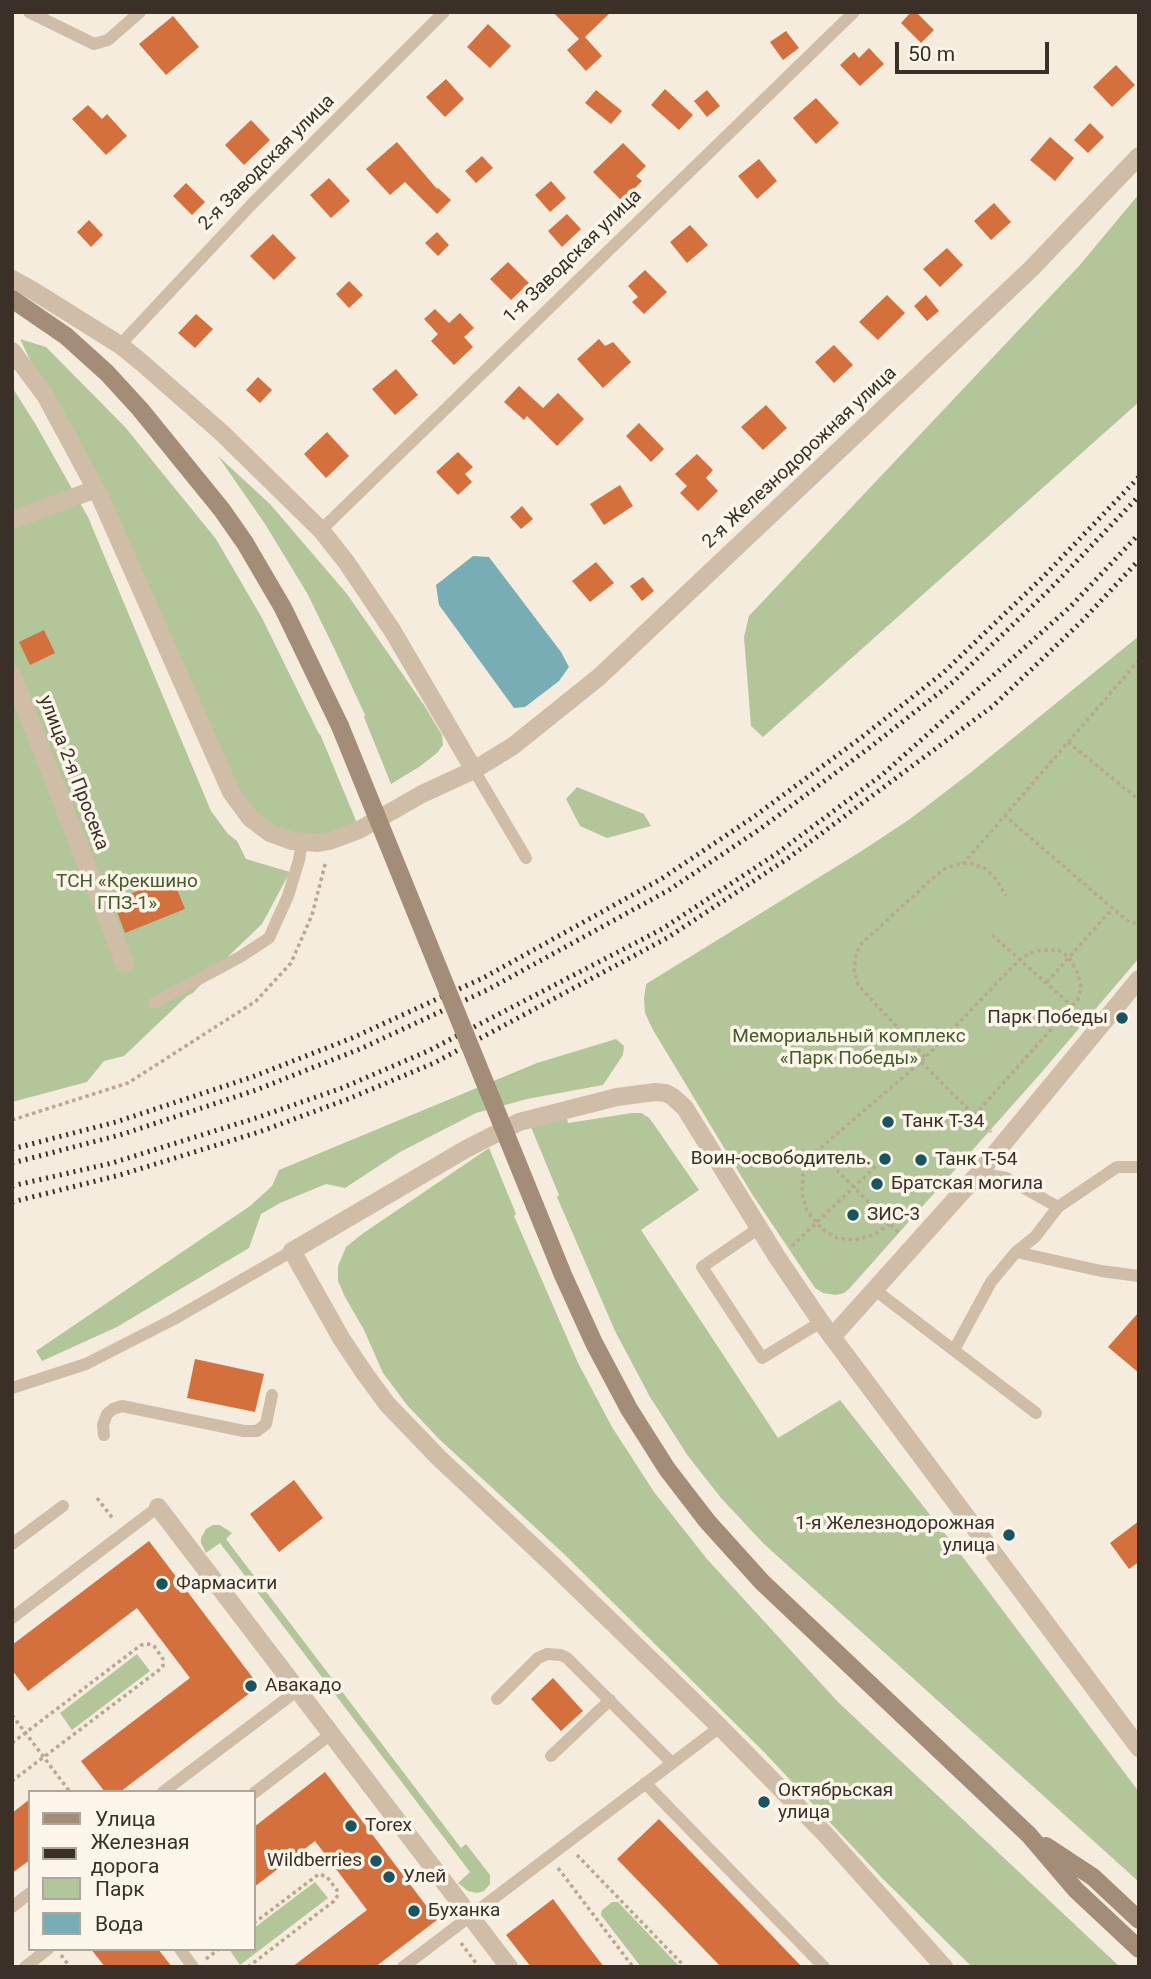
<!DOCTYPE html>
<html>
<head>
<meta charset="utf-8">
<style>
  body { margin:0 }
  #map { position:relative; width:1151px; height:1979px; overflow:hidden; background:#f5ecdd; font-family:Roboto,sans-serif }
  canvas { display:block }
  .frame { position:absolute; inset:0; border:14px solid #3a3028; pointer-events:none }
  .legend { position:absolute; left:28px; top:1790px; width:228px; height:161px; box-sizing:border-box; background:#fcf5ea; border:2px solid #aea69c; margin:0; padding:9px 12px; list-style:none; font-size:21px; color:#3a3028 }
  .legend li { display:flex; align-items:center; gap:14px; height:35px }
  .legend b { width:35px; border:2px solid #aea69c }
  .scale { position:absolute; left:895px; top:42px; width:154px; height:32px; box-sizing:border-box; border:4px solid #3a3028; border-top:0; padding-left:9px; font-size:21px; line-height:24px; white-space:nowrap; color:#3a3028; -webkit-text-stroke:5px #fcf5ea; paint-order:stroke }
</style>
</head>
<body>
<div id="map">
<canvas width="1151" height="1979"></canvas>
<div class="frame"></div>
<ul class="legend">
<li><b style="height:9px;background:#a38c78"></b>Улица</li>
<li><b style="height:9px;background:#3a3028"></b>Железная дорога</li>
<li><b style="height:19px;background:#b3c69a"></b>Парк</li>
<li><b style="height:19px;background:#78adb5"></b>Вода</li>
</ul>
<div class="scale">50 m</div>
</div>
<script>
const c = document.querySelector('canvas').getContext('2d');
c.lineJoin = 'round';
function paint(path, color) { c.fillStyle = color; c.fill(path, 'evenodd'); }
const shape = rows => new Path2D(rows.map(r => 'M' + r).join(''));
function trace(path, color, width, dash) { c.strokeStyle = color; c.lineWidth = width; c.lineCap = dash ? 'butt' : 'round'; c.setLineDash(dash || []); c.stroke(path); }
function label(font, color, halo, rows, align = 'center') {
  c.font = font + ' Roboto,sans-serif'; c.lineWidth = 7; c.setLineDash([]); c.textBaseline = 'middle'; c.strokeStyle = halo; c.fillStyle = color; for (const [text, x, y, turn = 0] of rows) {
    c.save(); c.translate(x, y); c.rotate((+turn || 0) * Math.PI / 180); c.textAlign = isNaN(turn) ? turn : align; if (halo) c.strokeText(text, 0, 0); c.fillText(text, 0, 0); c.restore();
  }
}
const green = shape([
  [1139,194,1139,402,763,737,751,726,744,637,749,616,1079,266],
  [20,339,46,347,125,427,216,539,262,618,319,734,320,734,357,823,320,837,291,835,264,821,241,797],
  [12,387,36,425,88,517,211,811,228,834,237,841,246,859,290,872,262,924,214,970,193,993,187,996,124,1056,104,1061,87,1082,12,1102],
  [218,456,270,504,347,594,424,705,442,735,443,745,437,753,419,767,391,784,364,717,365,715,334,648,307,593,265,524],
  [1139,636,1139,958,1041,1073,849,1289,844,1293,836,1295,823,1293,815,1288,752,1194,653,1030,645,1013,644,999,646,984,860,852,910,819,970,773],
  [577,787,644,814,651,826,607,838,580,826,566,799],
  [616,1039,624,1046,623,1055,603,1085,527,1099,476,1113,400,1152,345,1188,326,1184,280,1203,261,1214,249,1248,117,1327,42,1361,36,1351,250,1206,272,1186,279,1170,537,1063],
  [564,1105,568,1123,632,1113,641,1113,648,1117,653,1123,699,1190,641,1230,778,1438,840,1400,953,1544,1139,1792,1139,1882,764,1544,721,1498,688,1456,650,1397,615,1331,557,1197,559,1195,526,1115],
  [489,1148,516,1214,514,1216,578,1363,612,1427,654,1492,707,1559,838,1702,1120,1967,972,1967,881,1877,765,1753,562,1552,439,1439,407,1405,383,1373,364,1330,345,1297,338,1281,338,1266,346,1247,362,1234],
  [213,1525,220,1525,232,1533,226,1539,461,1848,466,1844,490,1875,490,1884,484,1891,477,1893,468,1891,458,1883,470,1872,220,1543,206,1553,201,1543,201,1538,206,1529],
  [137,1654,150,1671,72,1730,60,1713],
  [315,1882,328,1898,240,1965,229,1949,254,1949,254,1928],
  [612,1902,618,1902,680,1967,641,1967,601,1915,602,1910]
]);
const water = shape([
  [473,556,489,557,561,652,569,667,559,681,525,707,514,708,439,605,436,585]
]);
const building = shape([
  [553,12,611,12,585,37,602,56,586,71,567,50,579,39],
  [911,12,916,12,934,30,921,43,901,23],
  [173,16,199,47,166,75,139,44],
  [488,24,511,46,490,68,467,47],
  [786,31,799,48,783,60,770,42],
  [869,48,884,64,860,86,840,65,854,52,859,58],
  [1116,65,1135,85,1112,107,1093,87],
  [446,79,464,99,445,117,426,97],
  [665,89,693,115,679,130,651,105],
  [596,90,622,111,611,124,585,103],
  [707,90,720,106,707,117,694,101],
  [816,98,839,123,816,144,793,118],
  [88,105,102,119,107,114,127,136,106,155,72,119],
  [251,120,270,140,244,165,225,145],
  [1090,123,1104,137,1088,153,1074,140],
  [1050,137,1074,158,1055,181,1030,160],
  [397,142,437,189,438,188,451,200,437,214,405,182,390,195,366,169],
  [623,143,646,166,636,176,642,181,622,201,593,172],
  [482,156,493,168,476,183,465,171],
  [759,159,777,181,757,199,738,176],
  [329,178,350,201,331,218,310,195],
  [551,181,566,198,550,212,535,195],
  [186,183,205,202,192,215,173,196],
  [994,203,1011,222,991,240,974,221],
  [567,214,581,229,562,247,548,231],
  [89,220,103,235,91,247,77,232],
  [690,225,708,245,687,263,670,242],
  [437,232,449,245,438,256,425,243],
  [273,234,296,258,274,280,250,256],
  [947,248,963,265,940,287,923,269],
  [508,262,529,283,511,300,490,279],
  [645,270,667,292,644,314,632,302,638,297,628,286],
  [349,281,363,295,349,308,336,294],
  [887,295,905,313,878,340,859,322],
  [926,295,939,311,927,321,914,306],
  [435,309,449,323,460,313,474,328,464,337,473,347,454,365,431,341,438,334,424,319],
  [196,314,213,329,195,348,178,333],
  [599,339,605,346,613,342,631,362,603,388,577,359],
  [834,345,853,365,834,383,815,362],
  [396,369,418,395,395,415,372,389],
  [258,377,272,390,260,403,246,390],
  [519,386,543,408,558,393,584,419,557,446,527,416,524,420,504,402],
  [766,405,787,428,763,450,741,427],
  [639,423,664,449,651,462,626,436],
  [327,432,349,456,326,478,304,454],
  [458,452,473,467,465,474,472,482,458,495,436,472],
  [697,454,713,470,706,478,718,491,698,511,680,493,687,486,675,474],
  [620,485,633,506,604,525,590,504],
  [522,506,533,519,521,529,510,517],
  [596,562,614,583,590,602,572,581],
  [643,577,654,591,642,601,630,586],
  [44,630,55,653,30,665,19,642],
  [172,877,185,909,125,933,113,901],
  [1139,1312,1139,1373,1108,1347],
  [195,1359,264,1374,255,1412,187,1398],
  [294,1480,323,1518,279,1552,250,1514],
  [1139,1521,1139,1562,1129,1569,1110,1543],
  [149,1541,259,1686,120,1792,105,1792,81,1761,190,1678,137,1608,28,1691,12,1670,12,1645],
  [553,1678,583,1711,561,1731,531,1699],
  [325,1772,437,1920,375,1967,292,1967,367,1910,315,1841,254,1887,254,1827],
  [30,1799,30,1860,12,1873,12,1813],
  [659,1819,754,1917,802,1967,721,1967,649,1892,617,1859],
  [553,1899,581,1937,604,1967,531,1967,506,1935],
  [91,1949,158,1949,172,1967,105,1967]
]);
const path = shape([
  [1068,742,1139,800],
  [1004,815,1125,919,1130,923,1139,923],
  [963,864,1139,660],
  [992,935,1072,1006],
  [1047,982,1113,908],
  [925,1057,858,985,854,970,856,955,860,945,934,877,946,868,959,864,970,863,986,869,996,879,1006,896],
  [921,1062,991,1132],
  [12,1120,128,1083,256,1001,291,963,312,915,326,861],
  [817,1150,899,1233],
  [890,1224,873,1235,855,1240,837,1238,822,1229,807,1211,802,1194,803,1175,811,1156,921,1062,1019,960,1030,953,1043,950,1058,950,1069,957,1078,974,1081,987,1078,999,974,1116],
  [792,1246,876,1166],
  [97,1498,114,1520],
  [12,1715,70,1792],
  [12,1743,141,1645,149,1644,154,1646,163,1659,163,1666,159,1670,12,1781],
  [577,1855,685,1967],
  [558,1868,633,1967],
  [461,1943,479,1967],
  [61,1955,70,1967],
  [206,1959,219,1949],
  [248,1967,334,1901,338,1895,337,1890,327,1877,319,1874,254,1923]
]);
const service = shape([
  [29,12,94,44,108,40,140,12],
  [120,345,252,204,444,12],
  [321,530,854,12],
  [474,770,526,858],
  [154,1003,240,957,269,938,288,896,299,860,302,842],
  [979,1173,1006,1178,1058,1207],
  [759,1228,702,1267,762,1358,821,1322],
  [1016,1252,1101,1271,1139,1276],
  [875,1290,1036,1413],
  [954,1350,991,1282,1016,1252,1035,1237,1058,1207,1117,1167,1139,1167],
  [12,1388,86,1364,174,1319,292,1251],
  [104,1435,103,1425,107,1414,113,1409,122,1406,244,1431,257,1431,266,1424,272,1395],
  [12,1544,63,1506],
  [12,1618,158,1507],
  [497,1699,538,1658,547,1654,561,1655,567,1658,672,1763],
  [551,1756,610,1700],
  [645,1783,824,1967],
  [163,1792,298,1690],
  [254,1793,331,1734],
  [12,1907,30,1893],
  [180,1949,193,1967],
  [25,1967,48,1949],
  [403,1967,720,1727]
]);
const minor = shape([
  [12,520,96,489],
  [12,674,125,964],
  [832,1337,979,1173,1139,979],
  [158,1507,509,1967]
]);
const tertiary = shape([
  [12,279,32,290,120,345,141,362,222,433,321,530,347,563,392,630,474,770],
  [12,351,45,395,100,497,231,792,250,818,270,833,292,841,318,843,329,841,359,830,422,794,474,770,513,746,599,677,1031,269,1139,156],
  [944,1967,826,1835,720,1727,553,1565,439,1458,387,1404,365,1374,341,1338,292,1251,466,1149,519,1122,617,1097,655,1092,666,1093,673,1097,685,1108,777,1257,821,1322,1139,1748]
]);
const secondary = shape([
  [12,299,66,336,107,373,140,409,222,510,245,543,283,608,340,726],
  [535,1206,563,1275,594,1343,629,1409,667,1469,707,1521,762,1582,1029,1835,1076,1890,1139,1949],
  [1046,1846,1093,1877,1139,1920]
]);
const rail = shape([
  [12,1149,116,1122,252,1077,352,1038,483,978,661,879,752,818,862,737,944,672,1043,577,1139,477],
  [12,1163,120,1135,256,1090,360,1049,487,990,669,890,760,829,869,748,953,682,1050,589,1139,496],
  [12,1186,112,1163,256,1118,342,1088,428,1051,662,929,776,854,883,774,1070,607,1139,534],
  [12,1202,120,1175,259,1132,348,1099,434,1063,667,938,787,859,993,706,1083,620,1139,560]
]);
const secondaryBridge = shape([
  [340,726,535,1206]
]);
const markers = [
  [1122,1018,7,"#185561"],
  [888,1122,7,"#185561"],
  [885,1159,7,"#185561"],
  [921,1160,7,"#185561"],
  [877,1184,7,"#185561"],
  [853,1215,7,"#185561"],
  [1009,1535,7,"#185561"],
  [162,1584,7,"#185561"],
  [251,1686,7,"#185561"],
  [764,1802,7,"#185561"],
  [351,1826,7,"#185561"],
  [376,1861,7,"#185561"],
  [389,1877,7,"#185561"],
  [414,1911,7,"#185561"]
];
const streetNames = [
  ["2-я Заводская улица",267,163,-45],
  ["1-я Заводская улица",573,257,-44],
  ["2-я Железнодорожная улица",800,458,-43],
  ["улица 2-я Просека",73,773,69]
];
const parkNames = [
  ["ТСН «Крекшино",127,882],
  ["ГПЗ-1»",127,904],
  ["Мемориальный комплекс",849,1037],
  ["«Парк Победы»",849,1059]
];
const poiNames = [
  ["Парк Победы",1108,1018,"right"],
  ["Танк Т-34",902,1122],
  ["Воин-освободитель.",871,1159,"right"],
  ["Танк Т-54",935,1160],
  ["Братская могила",891,1184],
  ["ЗИС-3",867,1215],
  ["1-я Железнодорожная",995,1524,"right"],
  ["улица",995,1546,"right"],
  ["Фармасити",176,1584],
  ["Авакадо",265,1686],
  ["Октябрьская",778,1791],
  ["улица",778,1813],
  ["Torex",365,1826],
  ["Wildberries",362,1861,"right"],
  ["Улей",403,1877],
  ["Буханка",428,1911]
];
paint(green, '#b3c69a');
paint(water, '#78adb5');
paint(building, '#d3703d');
trace(path, '#bba791', 3.5, [3.5, 3.5]);
trace(service, '#cfbda7', 12);
trace(minor, '#cfbda7', 18);
trace(tertiary, '#cfbda7', 18);
trace(secondary, '#a38c78', 18);
trace(rail, '#3a3028', 5, [2, 5]);
trace(secondaryBridge, '#a38c78', 18);
for (const [x, y, r, color] of markers) { const dot = new Path2D(); dot.arc(x, y, r, 0, 2 * Math.PI); c.fillStyle = color; c.fill(dot); trace(dot, '#fcf5ea', 2.5); }
label('19px', '#3a3028', '#fcf5ea', streetNames);
label('19px', '#445c29', '#fcf5ea', parkNames);
label('19px', '#3a3028', '#fcf5ea', poiNames, 'left');
</script>
</body>
</html>
